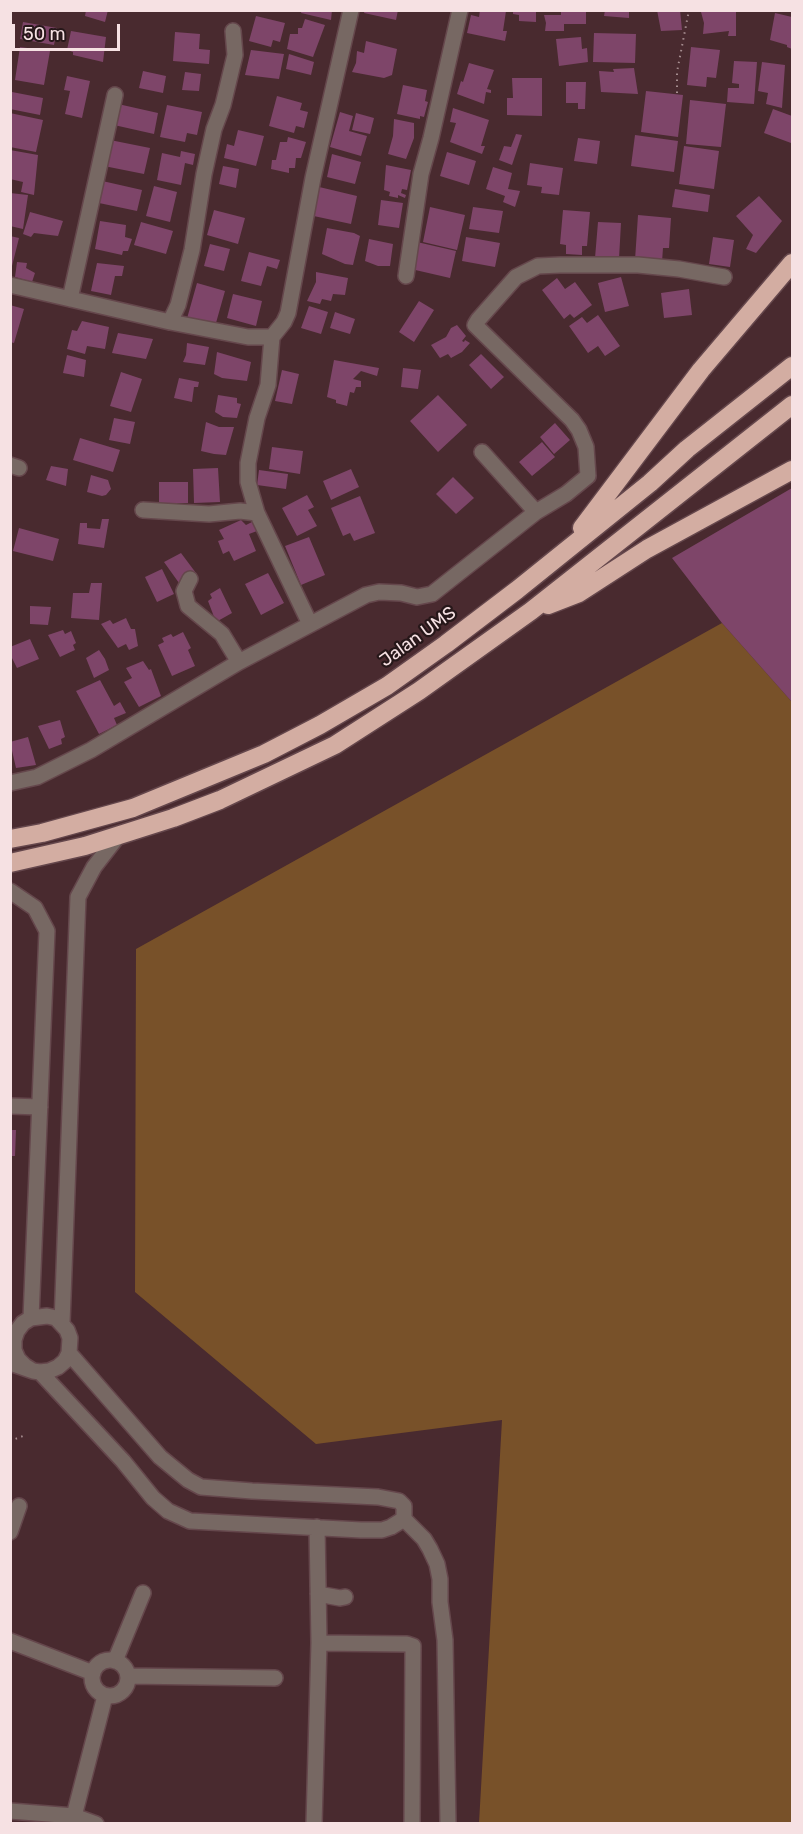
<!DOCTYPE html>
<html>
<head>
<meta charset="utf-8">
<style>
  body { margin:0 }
  #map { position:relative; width:803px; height:1834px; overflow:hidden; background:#492a2f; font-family:Rubik,sans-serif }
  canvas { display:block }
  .frame { position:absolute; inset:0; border:12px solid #f6e1e3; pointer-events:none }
  .scale { position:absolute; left:12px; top:24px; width:108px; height:27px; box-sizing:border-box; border:3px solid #f6e1e3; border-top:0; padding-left:8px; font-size:18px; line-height:21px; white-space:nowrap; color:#f6e1e3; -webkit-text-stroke:4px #261719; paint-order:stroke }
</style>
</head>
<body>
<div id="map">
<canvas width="803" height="1834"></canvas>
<div class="frame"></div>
<div class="scale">50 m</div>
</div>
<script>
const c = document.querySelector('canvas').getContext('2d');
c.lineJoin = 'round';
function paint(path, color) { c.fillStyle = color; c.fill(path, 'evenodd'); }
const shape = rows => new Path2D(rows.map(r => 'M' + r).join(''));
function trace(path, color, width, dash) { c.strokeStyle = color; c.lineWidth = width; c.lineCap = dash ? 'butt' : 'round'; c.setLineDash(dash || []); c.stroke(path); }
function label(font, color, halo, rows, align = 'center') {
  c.font = font + ' Rubik,sans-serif'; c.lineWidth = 4.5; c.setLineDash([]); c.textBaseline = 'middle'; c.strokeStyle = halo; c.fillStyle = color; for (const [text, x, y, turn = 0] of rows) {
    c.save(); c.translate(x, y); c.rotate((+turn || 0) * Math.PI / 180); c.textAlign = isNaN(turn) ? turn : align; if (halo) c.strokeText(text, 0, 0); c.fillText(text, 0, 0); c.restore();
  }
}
const green = shape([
  [722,623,792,702,792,1823,479,1823,502,1420,316,1444,135,1292,136,949]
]);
const building = shape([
  [86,10,108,10,105,22,85,16],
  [302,10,332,10,331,20,301,13],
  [365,10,398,10,396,20,364,13],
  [480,10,506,11,503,31,507,31,505,41,467,33,471,15,479,17],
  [513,10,536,10,536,22,519,21,519,15,513,14],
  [561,10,586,10,586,24,564,24,564,31,545,31,546,23,544,15,561,15],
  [605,10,629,10,629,18,604,16],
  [657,10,680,10,682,30,661,31],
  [701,12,736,12,736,36,728,36,729,31,703,34,704,23],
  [775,13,792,17,792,49,787,47,787,45,770,40],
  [256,16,285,23,280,42,273,40,271,47,249,41],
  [305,19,325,25,313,57,287,49,290,34,298,34,298,28,302,28],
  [23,22,57,28,54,45,20,39],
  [71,31,106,37,103,62,73,55,73,52,67,50],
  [175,32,200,34,199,49,210,50,209,64,173,61],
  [594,33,636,34,635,63,593,62],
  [581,37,582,49,587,48,588,62,559,66,556,39],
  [366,41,397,49,392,75,384,78,352,72,356,63,357,51,364,53],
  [20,47,50,51,44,85,15,80],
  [691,47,720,50,716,78,707,77,706,87,687,85],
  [251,50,284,54,279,79,245,75],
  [289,54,314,62,311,75,286,69],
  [734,61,757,62,754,104,727,102,728,88,739,88,739,84,732,83],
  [762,62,785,65,782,108,766,104,768,93,758,91],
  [469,63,494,70,487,89,491,90,491,93,486,92,484,104,457,94,461,81,463,82],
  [634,68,638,94,601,92,599,71,614,72,613,69],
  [143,71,166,76,163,93,139,88],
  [185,72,201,74,199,91,182,90],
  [67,76,90,81,82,118,65,114,70,91,64,90],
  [512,78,542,78,542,116,507,115,507,98,513,98],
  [566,82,586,82,585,109,578,109,578,103,566,103],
  [403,85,427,90,425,101,428,102,424,117,420,116,420,119,397,114],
  [646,91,683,95,678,137,641,132],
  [12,92,43,98,40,115,10,109],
  [277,96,302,103,300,110,308,112,304,128,296,126,294,133,269,126],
  [690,100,726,104,721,147,686,144],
  [118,104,158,113,154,134,114,125],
  [167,105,202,112,197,135,187,133,185,142,160,137],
  [453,108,489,120,481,146,485,146,482,154,450,142,456,123,450,122],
  [773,109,792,116,792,138,791,143,764,133],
  [340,112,353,116,349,131,367,136,361,156,330,147],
  [10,113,43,120,36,152,10,147],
  [356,113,374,118,370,134,352,130],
  [394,119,414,123,414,138,406,159,388,154,393,136],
  [238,130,264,136,256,166,224,158,227,144,234,146],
  [516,134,522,135,512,165,499,160,504,146,511,147],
  [635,135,678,141,674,172,631,166],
  [288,137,306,142,301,158,296,158,295,168,289,168,289,173,271,169,272,160,276,160,280,142,287,142],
  [578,138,600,141,597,164,574,161],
  [110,140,150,148,144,174,104,166],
  [684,146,719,151,714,189,679,184],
  [10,150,38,155,34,195,21,192,23,182,10,179],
  [181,151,195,154,193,165,185,163,181,185,157,180,162,153,180,157],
  [447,152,476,161,469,185,440,176],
  [332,154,361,162,355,184,327,177],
  [530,163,563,168,559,195,541,193,542,187,527,185],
  [386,165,411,170,407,190,402,189,401,193,406,195,405,198,398,195,398,198,389,196,390,192,384,190],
  [223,166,239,169,236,188,219,184],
  [493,167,512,173,508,189,520,191,515,207,503,202,505,196,486,189],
  [98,180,142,190,137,211,99,203,101,193,95,192],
  [154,186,177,192,170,222,146,216],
  [315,186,357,196,351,224,309,215],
  [675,189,710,195,708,212,672,207],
  [10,193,28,195,23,229,10,226],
  [759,196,782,221,756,253,746,249,753,235,736,216],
  [381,200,403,203,399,228,378,225],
  [430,207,465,215,457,250,423,242],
  [473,207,503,211,499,233,469,229],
  [214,210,245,218,238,244,207,235],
  [563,210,590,212,587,246,582,246,582,255,566,254,566,245,560,244],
  [30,212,63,221,58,236,34,233,31,237,23,234],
  [638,215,671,218,669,248,663,248,662,262,635,260],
  [100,221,126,225,125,237,132,239,128,251,123,251,122,255,95,249],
  [141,222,173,231,166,254,134,245],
  [598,222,621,223,619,259,595,258],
  [327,228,354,233,360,236,353,265,345,264,322,254],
  [10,236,19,238,11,270,10,270],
  [466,237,500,243,495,267,462,261],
  [713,237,734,240,730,267,709,264],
  [369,239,393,244,390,266,378,266,365,261],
  [417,242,456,251,450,278,411,269],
  [210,244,230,249,224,271,204,266],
  [249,252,280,260,277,269,267,266,261,286,241,281],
  [17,262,27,263,26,268,35,273,32,282,15,277],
  [97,263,124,266,122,276,115,276,111,295,91,291],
  [316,272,348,278,345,295,333,294,331,301,322,299,320,304,307,301,316,282],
  [621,277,629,306,605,312,598,283],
  [557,278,565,289,575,282,592,305,574,318,570,314,564,319,542,290],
  [197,283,225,291,214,330,186,322],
  [689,289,692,315,664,318,661,293],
  [233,294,262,301,256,326,227,318],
  [419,301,434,310,414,342,399,332],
  [10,305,24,309,14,343,10,342],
  [309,306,328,312,321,334,301,328],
  [335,312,355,319,350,334,330,328],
  [598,315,620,346,605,356,598,346,588,353,569,326,582,317,587,323],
  [82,321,109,327,105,349,87,346,85,354,67,349,72,330,77,331],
  [457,325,466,336,462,341,464,342,465,340,470,343,462,352,451,358,448,354,440,358,431,345,446,337,451,328],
  [118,333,153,339,146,359,112,353],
  [187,343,209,347,205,365,183,362,186,355],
  [217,352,251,362,247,381,222,378,214,374],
  [481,354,504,377,491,389,469,365],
  [67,355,86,360,84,377,63,373],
  [334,360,379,368,377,376,361,371,353,379,361,381,361,387,356,387,354,393,350,392,347,406,336,403,336,400,327,397],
  [403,368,421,370,418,389,401,387],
  [282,370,299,374,292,404,275,401],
  [121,372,142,379,131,412,110,406],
  [179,378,199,382,198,387,194,387,192,402,174,398],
  [218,395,237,398,237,403,241,404,237,418,223,417,215,412],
  [438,395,467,425,438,452,410,421],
  [114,418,135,422,130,444,109,440],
  [206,422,219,427,234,427,226,455,214,454,201,451],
  [555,423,570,440,554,454,540,437],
  [80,438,120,450,113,472,73,460],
  [542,442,555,457,532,476,519,462],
  [272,447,303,451,300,474,269,469],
  [51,466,68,469,66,486,46,480],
  [218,468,220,502,194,503,193,469],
  [351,469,359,487,331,500,323,481],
  [259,470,288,474,286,489,257,485],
  [91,475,108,480,111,489,106,495,102,496,87,492],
  [453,477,474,498,456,514,436,494],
  [159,482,188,482,188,503,159,503],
  [792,488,792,702,722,623,672,558],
  [307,495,314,507,308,510,317,526,297,536,282,508],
  [360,496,375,533,354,541,350,533,343,536,331,508],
  [102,519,109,519,104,548,78,544,80,523,87,523,87,528,100,529],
  [241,520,246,525,252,522,257,531,249,534,256,551,234,561,229,551,223,554,218,541,224,539,219,530],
  [19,528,59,539,53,561,13,551],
  [309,537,325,575,301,585,285,546],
  [181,553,196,573,179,583,164,562],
  [162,569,174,594,157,602,145,577],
  [268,573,284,603,261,615,245,584],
  [91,583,102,583,99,620,71,618,73,593,89,593],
  [220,588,232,613,216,622,208,601,212,598,210,594],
  [30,606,51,607,48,625,30,624],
  [126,618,131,629,135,629,138,646,129,650,126,644,118,648,101,624,110,620,113,624],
  [63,630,65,634,71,631,76,643,73,645,75,650,60,657,48,635],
  [183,632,191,648,188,650,195,666,172,676,158,645,164,642,162,638,171,634,173,637],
  [30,639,39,659,17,668,10,654,10,647],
  [99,650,105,659,109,670,94,678,86,658],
  [143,661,149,670,151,669,161,696,139,707,124,682,132,678,126,668],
  [100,680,114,706,120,702,126,713,114,718,117,725,99,734,76,691],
  [60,720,65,737,61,739,62,744,49,749,38,726],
  [28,737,36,765,16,768,10,742],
  [10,1130,16,1130,15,1156,10,1156]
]);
const path = shape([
  [765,10,765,11],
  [677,93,677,72,689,10],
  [10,1441,23,1436]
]);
const minor = shape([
  [406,276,421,174,431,138,460,10],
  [10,285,170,322,248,337,272,337,268,385,257,418,248,463,248,482,257,513,310,624],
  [70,299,115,95],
  [170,322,178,305,192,250,204,174,214,129,223,105,235,55,233,31],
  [272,337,284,322,288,313,313,178,351,10],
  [482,452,536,512],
  [10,465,19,468],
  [143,510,209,514,240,511,257,513],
  [190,579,184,591,188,606,222,634,239,662],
  [10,783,37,777,91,750,239,662,366,595,379,592,401,593,417,597,432,594,536,512,566,494,588,476,586,447,579,430,572,420,475,325,478,320,516,277,538,266,560,265,638,265,679,269,724,277],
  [10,891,35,908,47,931,31,1318],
  [10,1106,40,1107],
  [62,1323,78,897,94,867,118,836],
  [69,1353,160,1457,188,1480,201,1487,252,1491,378,1497,399,1501,404,1506,404,1519,424,1539,430,1549,437,1564,440,1579,440,1602,445,1640,448,1824],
  [10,1363,33,1371,40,1372,49,1371,58,1367,65,1361,69,1353,70,1338,67,1330,56,1318,47,1316,31,1318,23,1323,17,1331,14,1340,14,1350,18,1359,25,1366,33,1371],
  [40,1372,123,1461,153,1498,168,1511,190,1521,361,1530,382,1530,391,1527,404,1519],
  [10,1532,19,1506],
  [318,1594,340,1598,345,1597],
  [10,1641,93,1673],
  [319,1643,407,1644,413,1646,412,1824],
  '92 1678a18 18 0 1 1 36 0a18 18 0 1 1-36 0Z',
  [115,1661,143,1593],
  [128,1676,275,1678],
  [10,1811,74,1816,96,1824],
  [74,1816,105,1696],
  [314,1824,319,1643,317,1527]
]);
const highway = shape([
  [582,528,701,370,792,263],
  [548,605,579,593,647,549,792,470],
  [10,839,42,833,133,808,264,754,320,725,387,686,446,644,517,590,650,483,687,449,792,366],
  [10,863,85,846,173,818,220,800,335,745,419,691,531,611,792,405]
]);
const streetNames = [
  ["Jalan UMS",418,637,-36]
];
paint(green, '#785129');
paint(building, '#7e4569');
trace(minor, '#65474c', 18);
trace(highway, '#65474c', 21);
trace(path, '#a68d90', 2, [1.5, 4.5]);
trace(minor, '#776863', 15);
trace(highway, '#d3ada2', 18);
label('18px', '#f6e1e3', '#261719', streetNames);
</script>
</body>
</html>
